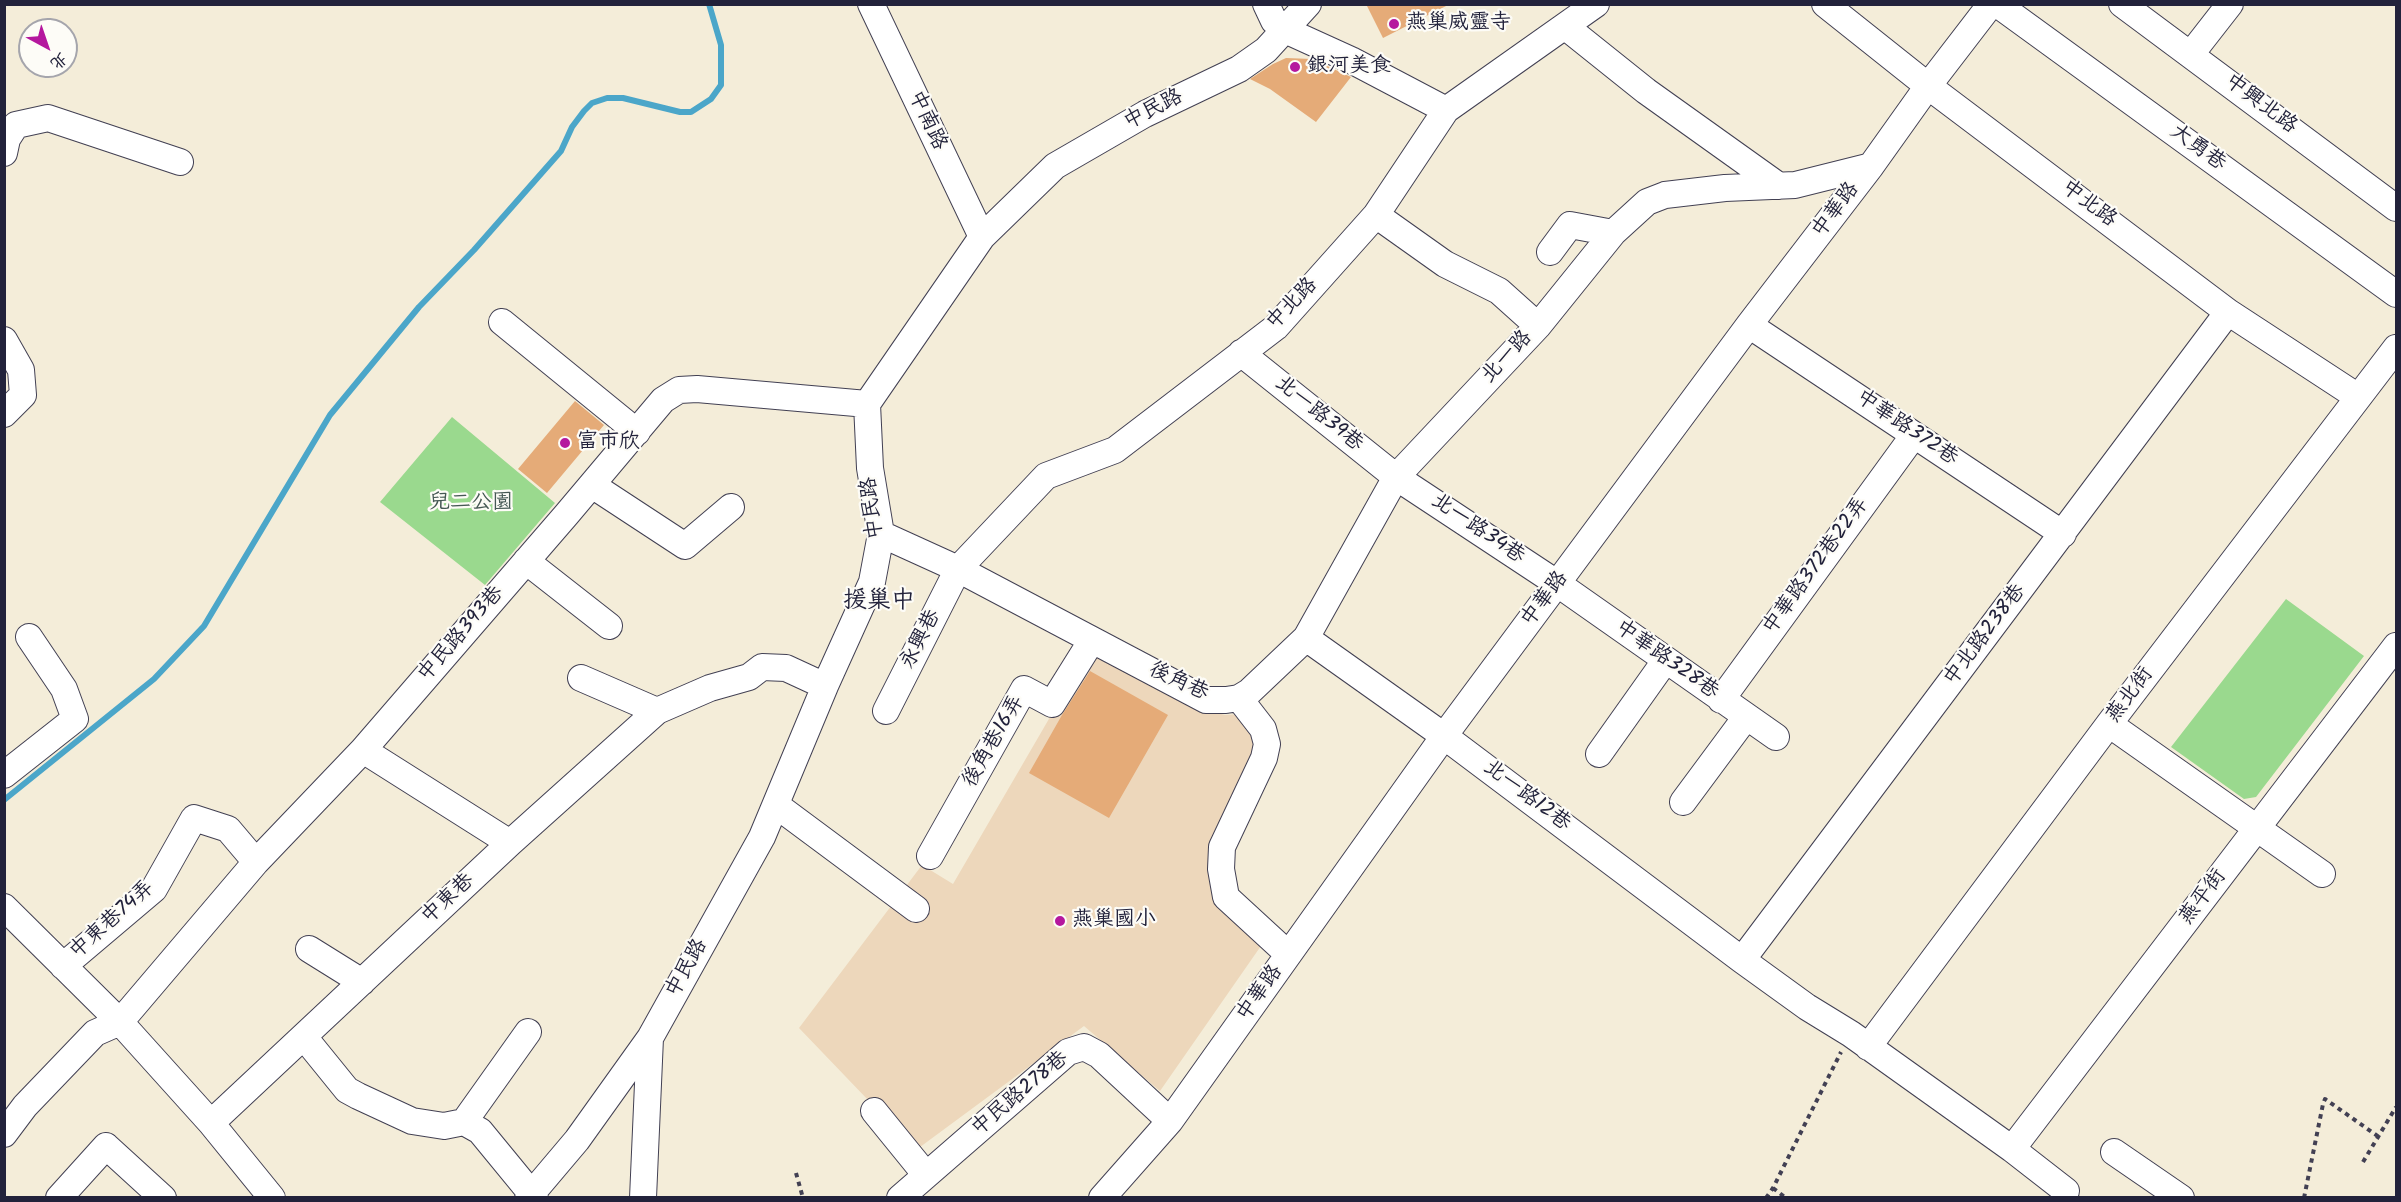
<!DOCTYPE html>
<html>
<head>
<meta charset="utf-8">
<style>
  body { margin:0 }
  #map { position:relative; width:2401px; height:1202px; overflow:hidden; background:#f4edd9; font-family:Kalam,"LXGW WenKai TC",sans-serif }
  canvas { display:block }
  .frame { position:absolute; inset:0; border:6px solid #22223b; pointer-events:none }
  .north { position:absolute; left:18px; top:18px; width:60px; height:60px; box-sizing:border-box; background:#fdfcf7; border:2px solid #a5a5ac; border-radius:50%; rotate:140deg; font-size:16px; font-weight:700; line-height:24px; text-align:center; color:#22223b }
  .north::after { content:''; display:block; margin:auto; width:21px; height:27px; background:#b5179e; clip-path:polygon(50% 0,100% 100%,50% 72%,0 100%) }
</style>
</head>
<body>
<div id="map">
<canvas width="2401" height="1202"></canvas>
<div class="frame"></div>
<div class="north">北</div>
</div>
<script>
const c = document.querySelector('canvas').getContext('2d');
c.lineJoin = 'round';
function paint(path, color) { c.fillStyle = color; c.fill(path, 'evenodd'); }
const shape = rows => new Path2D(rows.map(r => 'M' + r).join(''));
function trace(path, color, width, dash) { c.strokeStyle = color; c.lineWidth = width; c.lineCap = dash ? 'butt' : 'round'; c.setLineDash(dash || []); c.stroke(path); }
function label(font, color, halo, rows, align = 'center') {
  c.font = font + ' Kalam,"LXGW WenKai TC",sans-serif'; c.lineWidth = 4.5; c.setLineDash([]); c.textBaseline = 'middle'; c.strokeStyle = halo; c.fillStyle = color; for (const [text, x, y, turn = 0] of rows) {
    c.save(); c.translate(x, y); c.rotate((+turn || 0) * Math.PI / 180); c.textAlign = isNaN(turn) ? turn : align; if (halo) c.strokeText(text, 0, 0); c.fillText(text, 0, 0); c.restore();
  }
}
const built = shape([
  [1089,650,1214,712,1225,715,1242,714,1262,734,1216,899,1263,943,1160,1091,1084,1026,916,1150,799,1028,922,865,953,884]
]);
const green = shape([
  [452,417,555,503,485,585,380,502],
  [2286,599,2364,656,2256,797,2244,799,2171,747]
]);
const stream = shape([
  [4,800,154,679,204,626,330,415,419,307,474,250,561,151,572,127,584,111,592,103,607,98,623,98,680,112,691,112,711,99,721,85,721,45,709,4]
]);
const building = shape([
  [1366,4,1450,4,1383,38],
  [1286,58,1312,59,1351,77,1316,122,1270,89,1250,79,1273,64],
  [575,401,604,425,547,493,518,469],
  [1090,671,1168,715,1109,818,1029,773,1062,715]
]);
const path = shape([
  [2363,1162,2396,1107],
  [796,1173,803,1198],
  [1773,1188,1786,1198],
  [1766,1198,1773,1188,1841,1052],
  [2304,1198,2323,1104,2325,1099,2379,1137]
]);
const minor = shape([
  [871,4,982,237],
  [1266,4,1274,21,1285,30,1351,60,1446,110],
  [1825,4,1928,86,2228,312,2358,397],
  [1997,4,2396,294],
  [2122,4,2396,208],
  [1566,27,1646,91,1779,186],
  [2191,54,2230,4],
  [4,153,7,139,16,125,48,118,180,162],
  [1376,215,1445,264,1499,291,1538,326],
  [1550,252,1570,225,1613,233],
  [502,322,637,432],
  [1749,325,2063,534],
  [4,340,21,370,23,395,4,414],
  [1241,353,1396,477,1558,584,1776,737],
  [592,485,685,546,731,507],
  [881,534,958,569,1206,700,1226,700,1239,698,1249,692,1306,638,1396,477,1538,326,1613,233,1647,202,1665,195,1725,188,1795,185,1871,166],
  [526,561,609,626],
  [1306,638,1444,736,1742,960,1807,1007,1851,1034,2012,1149,2066,1191],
  [581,678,657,711],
  [1239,698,1263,729,1267,744,1264,758,1222,847,1221,869,1226,897,1288,954],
  [1721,700,1914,435],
  [886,711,958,569,1046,476,1115,450,1276,327,1376,215,1446,110,1596,4],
  [2109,724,2322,874],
  [363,750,510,843],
  [1599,754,1665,661],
  [4,775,75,719,64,689,29,637],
  [1683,802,1746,717],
  [776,805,916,909],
  [930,856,1024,689,1052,704,1092,640],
  [4,907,120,1022,211,1123,272,1198],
  [309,949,362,982],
  [1742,960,2228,312],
  [63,966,154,889,194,818,228,829,256,862],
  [304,1037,347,1090,358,1096,412,1121,444,1126,464,1122,480,1131,535,1198],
  [1868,1047,2109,724,2396,348],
  [874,1111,926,1175],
  [464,1122,528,1032],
  [211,1123,510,843,657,711,710,688,749,677,762,667,786,668,825,686],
  [4,1134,25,1106,95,1033,120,1022,256,862,363,750,567,514,663,400,679,390,697,389,867,404],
  [2012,1149,2396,646],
  [2114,1152,2181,1198],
  [59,1198,106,1146,163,1198],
  [528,1198,577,1140,650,1038,762,837,825,686,872,582,881,534,870,468,867,404,982,237,1055,166,1145,114,1239,69,1266,50,1308,4],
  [643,1198,650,1038],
  [900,1198,1068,1052,1084,1047,1099,1055,1170,1121],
  [1102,1198,1170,1121,1444,736,1749,325,1871,166,1928,86,1991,4]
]);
const markers = [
  [1394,24,6,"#b5179e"],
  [1295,67,6,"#b5179e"],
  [565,443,6,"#b5179e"],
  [1060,921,6,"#b5179e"]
];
const poiNames = [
  ["燕巢威靈寺",1406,24],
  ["銀河美食",1307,67],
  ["富市欣",577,443],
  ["燕巢國小",1072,921]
];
const streetNames = [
  ["中興北路",2260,105,37],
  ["中民路",1154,111,-27],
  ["中南路",926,121,65],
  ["大勇巷",2197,149,36],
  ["中北路",2088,205,37],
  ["中華路",1837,211,-53],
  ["中北路",1293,305,-46],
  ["北一路",1508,358,-47],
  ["北一路39巷",1318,415,39],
  ["中華路372巷",1906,429,34],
  ["中民路",874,508,-97],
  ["北一路34巷",1477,530,34],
  ["中華路372巷22弄",1817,567,-54],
  ["中華路",1546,600,-53],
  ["中民路393巷",462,635,-49],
  ["中北路238巷",1986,636,-53],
  ["永興巷",922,640,-63],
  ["中華路328巷",1666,661,35],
  ["後角巷",1178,683,25],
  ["燕北街",2131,696,-53],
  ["後角巷16弄",995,742,-60],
  ["北一路12巷",1526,797,37],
  ["燕平街",2204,898,-53],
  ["中東巷",449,900,-43],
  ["中東巷74弄",113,921,-42],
  ["中民路",688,969,-61],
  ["中華路",1261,994,-55],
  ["中民路278巷",1021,1095,-40]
];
const parkNames = [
  ["兒二公園",471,504]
];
const quarterNames = [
  ["援巢中",879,603]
];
paint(built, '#edd7bb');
paint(green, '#9ad98e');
trace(stream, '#4ba6c9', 6);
paint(building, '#e5ab78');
trace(minor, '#424053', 28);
trace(path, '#424053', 4, [4.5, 4.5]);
trace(minor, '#fff', 26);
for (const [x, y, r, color] of markers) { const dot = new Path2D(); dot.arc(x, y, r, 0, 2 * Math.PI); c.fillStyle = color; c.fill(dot); trace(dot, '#fdfcf7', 2); }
label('21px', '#22223b', '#fdfcf7', poiNames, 'left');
label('21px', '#22223b', '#fdfcf7', streetNames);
label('21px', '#465954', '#fdfcf7', parkNames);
label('24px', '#22223b', '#fdfcf7', quarterNames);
</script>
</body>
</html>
